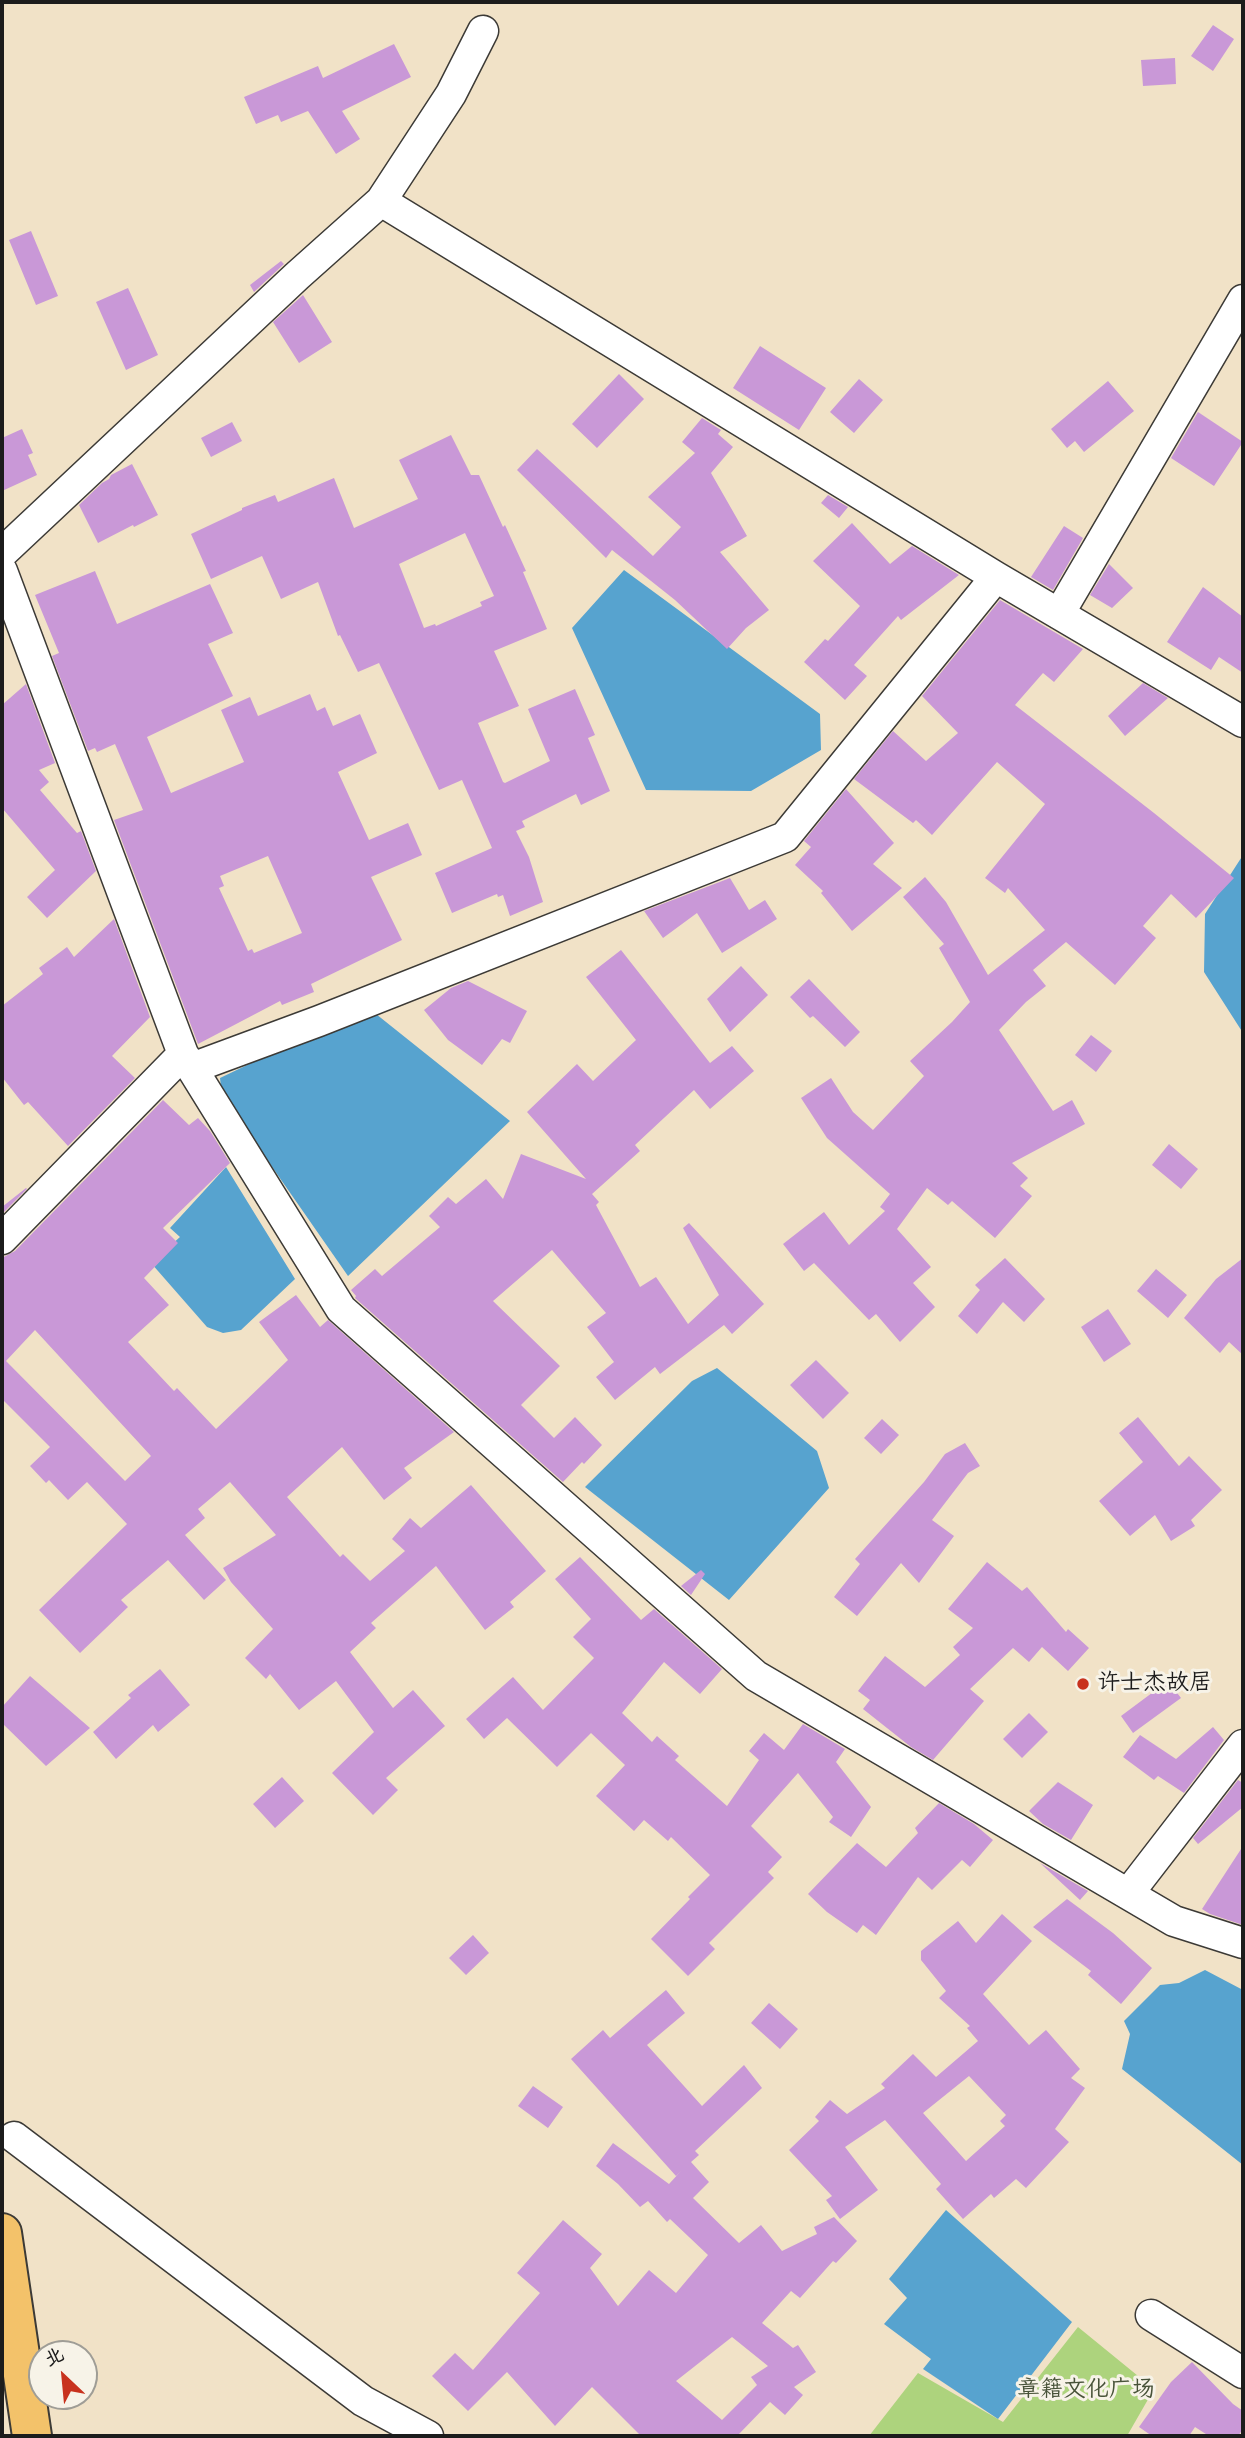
<!DOCTYPE html>
<html>
<head>
<meta charset="utf-8">
<style>
  body { margin:0 }
  #map { position:relative; width:1245px; height:2438px; overflow:hidden; background:#f1e2c7; font-family:Mynerve,"LXGW WenKai TC",sans-serif }
  canvas { display:block }
  .frame { position:absolute; inset:0; border:4px solid #1c1c1c; pointer-events:none }
  .north { position:absolute; left:28px; top:2340px; width:70px; height:70px; box-sizing:border-box; background:#f7f3e8; border:2px solid #9f9d96; border-radius:50%; rotate:334deg; font-size:19px; font-weight:700; line-height:28px; text-align:center; color:#1c1c1c }
  .north::after { content:''; display:block; margin:auto; width:24px; height:32px; background:#c8321e; clip-path:polygon(50% 0,100% 100%,50% 72%,0 100%) }
</style>
</head>
<body>
<div id="map">
<canvas width="1245" height="2438"></canvas>
<div class="frame"></div>
<div class="north">北</div>
</div>
<script>
const c = document.querySelector('canvas').getContext('2d');
c.lineJoin = 'round';
function paint(path, color) { c.fillStyle = color; c.fill(path, 'evenodd'); }
const shape = rows => new Path2D(rows.map(r => 'M' + r).join(''));
function trace(path, color, width, dash) { c.strokeStyle = color; c.lineWidth = width; c.lineCap = dash ? 'butt' : 'round'; c.setLineDash(dash || []); c.stroke(path); }
function label(font, color, halo, rows, align = 'center') {
  c.font = font + ' Mynerve,"LXGW WenKai TC",sans-serif'; c.lineWidth = 6; c.setLineDash([]); c.textBaseline = 'middle'; c.strokeStyle = halo; c.fillStyle = color; for (const [text, x, y, turn = 0] of rows) {
    c.save(); c.translate(x, y); c.rotate((+turn || 0) * Math.PI / 180); c.textAlign = isNaN(turn) ? turn : align; if (halo) c.strokeText(text, 0, 0); c.fillText(text, 0, 0); c.restore();
  }
}
const green = shape([
  [1078,2327,1154,2389,1127,2436,869,2436,918,2373,1003,2422]
]);
const water = shape([
  [624,570,820,714,821,750,751,791,646,790,572,628],
  [1243,855,1243,1033,1204,972,1205,914],
  [376,1014,510,1121,348,1276,222,1095,220,1078,266,1056],
  [226,1167,295,1279,241,1330,223,1333,207,1327,151,1263,180,1237,170,1228],
  [717,1368,817,1451,829,1488,729,1600,585,1487,692,1381],
  [1205,1970,1243,1990,1243,2165,1122,2069,1130,2034,1124,2021,1160,1985,1179,1983],
  [946,2210,1072,2322,998,2419,923,2369,931,2359,884,2324,907,2298,889,2279]
]);
const building = shape([
  [1213,25,1234,39,1213,71,1191,56],
  [394,44,411,77,342,111,360,139,336,154,308,111,281,122,278,115,256,124,244,97,318,66,323,78],
  [1175,58,1176,84,1143,86,1141,60],
  [31,231,58,296,36,305,9,240],
  [281,261,284,264,254,292,250,285],
  [128,288,158,355,126,370,96,302],
  [303,295,332,342,299,363,273,322],
  [760,346,826,388,799,430,733,388],
  [619,374,644,399,597,448,572,424],
  [859,379,883,400,854,433,830,412],
  [1108,381,1134,411,1084,452,1075,441,1067,448,1051,429],
  [1198,412,1243,442,1214,486,1171,458],
  [702,418,721,430,718,434,733,447,711,473,747,536,720,552,769,610,746,628,727,649,675,600,612,550,606,558,517,470,537,449,653,556,681,527,648,497,695,453,682,442],
  [232,422,242,441,211,457,201,438],
  [22,429,33,453,28,455,37,475,2,491,2,438],
  [451,435,471,475,479,475,503,527,505,525,526,571,523,572,547,629,494,651,519,706,478,723,503,782,505,783,550,761,528,709,575,689,595,735,588,738,610,791,581,805,576,794,522,821,525,827,516,831,529,857,543,902,510,916,503,895,498,897,497,894,452,913,435,873,492,848,462,780,439,790,379,663,358,672,340,635,338,636,318,582,281,599,262,556,211,579,191,534,242,510,242,508,275,495,278,502,334,478,354,528,418,499,399,460],
  [465,533,494,596,480,602,482,606,436,626,435,624,424,628,399,564],
  [132,464,158,515,134,527,133,525,98,543,79,505,102,483,109,479,111,475],
  [828,495,848,507,839,518,821,503],
  [852,523,890,564,912,546,959,575,901,620,898,616,854,665,867,676,845,700,804,662,825,639,828,641,860,606,813,561],
  [1064,526,1083,538,1053,590,1031,577],
  [1109,564,1133,588,1112,608,1090,595],
  [95,571,117,624,210,584,233,633,208,644,233,696,147,737,171,793,244,762,221,710,250,697,258,716,310,694,317,711,325,707,333,726,360,714,377,753,338,772,369,840,408,823,422,855,371,877,402,940,311,984,314,992,282,1005,280,1001,198,1044,114,820,143,810,115,744,97,752,95,748,88,751,52,656,59,653,35,595],
  [268,856,302,933,254,953,252,949,248,951,219,888,224,886,220,876],
  [1203,587,1243,617,1243,673,1219,657,1211,670,1167,642],
  [1000,600,1083,649,1054,682,1043,673,1015,705,1154,813,1234,878,1196,918,1171,894,1143,926,1156,938,1115,985,1066,942,1033,970,1046,986,1026,1002,999,1030,1053,1111,1072,1100,1085,1124,1012,1163,1028,1178,1020,1186,1032,1196,995,1238,952,1201,948,1205,927,1188,897,1229,931,1267,913,1283,935,1307,900,1342,876,1314,869,1320,814,1263,804,1271,783,1244,824,1212,849,1245,885,1211,880,1207,890,1194,827,1138,801,1098,831,1078,853,1112,873,1130,924,1076,910,1061,952,1022,970,1002,939,948,944,944,903,897,925,877,946,902,988,975,1045,930,1008,888,1005,893,985,878,1045,804,997,762,932,835,916,820,913,823,854,779,893,731,926,761,958,733,922,696],
  [1143,683,1168,698,1125,736,1108,716],
  [26,684,55,763,39,770,49,782,40,790,77,833,81,831,96,871,47,918,27,897,55,870,2,808,2,705],
  [846,789,894,843,873,864,902,888,852,931,821,893,823,891,795,865,811,847,804,841],
  [730,878,749,910,765,900,777,919,722,953,697,913,663,938,644,911],
  [114,919,150,1017,112,1056,135,1078,68,1146,28,1102,24,1105,2,1077,2,1006,43,974,39,968,67,947,74,957],
  [621,950,710,1063,732,1046,754,1071,710,1109,694,1090,635,1145,640,1151,592,1194,599,1202,596,1205,640,1287,656,1277,688,1324,719,1295,683,1228,689,1223,764,1304,732,1334,724,1325,660,1374,655,1367,615,1400,596,1377,614,1362,587,1327,606,1313,552,1250,493,1301,560,1366,521,1405,554,1438,575,1417,602,1445,584,1464,582,1462,563,1482,355,1298,356,1296,351,1290,375,1269,382,1276,440,1227,429,1216,448,1197,456,1204,486,1179,503,1199,521,1154,586,1179,527,1112,577,1064,593,1081,636,1040,586,977],
  [741,966,768,995,730,1032,707,999],
  [809,979,860,1032,845,1047,813,1016,810,1018,790,997],
  [468,981,527,1011,510,1043,502,1039,482,1065,448,1040,424,1010,451,988],
  [1091,1035,1112,1051,1096,1072,1075,1055],
  [163,1100,189,1125,198,1118,210,1131,230,1163,163,1228,178,1243,144,1278,169,1305,128,1342,174,1391,177,1388,216,1429,288,1360,259,1322,296,1295,320,1327,328,1320,454,1432,404,1468,412,1478,384,1500,342,1447,287,1497,340,1557,343,1554,370,1581,405,1551,392,1539,410,1518,421,1528,471,1485,546,1571,510,1602,514,1607,485,1630,436,1566,371,1623,376,1628,350,1652,393,1708,413,1690,445,1726,386,1778,398,1790,373,1815,332,1773,374,1732,336,1681,299,1710,270,1674,266,1679,245,1658,273,1629,231,1582,223,1568,276,1535,230,1482,198,1509,205,1518,185,1535,226,1580,204,1600,168,1560,121,1600,128,1607,80,1653,39,1610,127,1524,87,1482,68,1500,49,1480,46,1483,30,1466,50,1447,2,1399,2,1258,15,1251],
  [35,1330,151,1456,125,1481,6,1361],
  [1169,1144,1198,1169,1181,1189,1152,1165],
  [26,1188,27,1189,4,1212,2,1207],
  [1005,1258,1045,1299,1024,1322,1003,1302,977,1334,958,1316,980,1290,975,1285],
  [1243,1258,1243,1355,1229,1342,1220,1353,1184,1318,1216,1279],
  [1156,1269,1187,1295,1168,1318,1137,1291],
  [1108,1309,1131,1344,1104,1362,1081,1327],
  [816,1360,849,1393,823,1419,790,1385],
  [1138,1417,1179,1466,1189,1456,1222,1490,1191,1520,1195,1526,1171,1541,1155,1515,1130,1536,1099,1501,1143,1462,1119,1433],
  [882,1419,899,1435,881,1454,864,1438],
  [965,1443,980,1466,968,1473,932,1520,954,1536,919,1583,901,1563,857,1616,834,1597,860,1564,855,1559,924,1482,945,1454],
  [580,1557,641,1620,654,1609,722,1669,700,1694,664,1662,622,1713,652,1742,657,1736,679,1756,675,1760,727,1806,759,1760,749,1751,764,1733,784,1750,803,1724,845,1749,836,1762,871,1807,851,1837,829,1822,833,1817,798,1773,751,1826,782,1857,768,1872,774,1878,709,1943,715,1949,688,1976,651,1939,690,1899,688,1897,710,1875,671,1837,668,1841,644,1820,634,1831,596,1796,625,1765,591,1733,557,1767,507,1718,484,1739,466,1719,513,1677,543,1710,594,1658,573,1637,591,1619,555,1579],
  [987,1562,1022,1591,1027,1587,1066,1632,1068,1629,1089,1648,1068,1671,1042,1647,1029,1662,1013,1648,970,1689,984,1701,933,1760,911,1747,863,1709,870,1700,858,1691,885,1656,925,1687,960,1655,953,1647,973,1628,948,1609],
  [701,1570,705,1574,691,1595,681,1586],
  [160,1669,190,1705,158,1732,153,1725,116,1759,93,1732,131,1698,128,1695],
  [30,1676,90,1728,46,1766,2,1723,2,1707],
  [1168,1681,1181,1698,1133,1733,1121,1716],
  [1029,1713,1048,1732,1022,1758,1003,1739],
  [1213,1727,1224,1740,1184,1793,1158,1776,1154,1780,1123,1757,1140,1735,1176,1759],
  [282,1777,304,1801,275,1828,253,1804],
  [1238,1780,1243,1783,1243,1807,1198,1844,1193,1838],
  [1058,1782,1093,1805,1071,1840,1043,1824,1029,1811],
  [939,1803,974,1824,993,1840,970,1867,962,1860,932,1890,918,1877,876,1935,863,1925,857,1933,827,1912,808,1894,857,1843,886,1867,918,1833,915,1828],
  [1243,1846,1243,1925,1210,1914,1202,1909],
  [1040,1863,1088,1891,1080,1900],
  [1067,1899,1113,1933,1152,1968,1121,2004,1088,1975,1091,1971,1033,1927],
  [1002,1914,1032,1941,983,1994,1029,2045,1046,2030,1080,2069,1071,2078,1085,2088,1055,2129,1069,2142,1026,2188,1016,2179,994,2198,991,2194,963,2219,936,2189,941,2184,885,2120,845,2147,878,2190,840,2219,826,2200,832,2196,789,2150,819,2121,815,2117,830,2100,847,2114,885,2088,881,2084,913,2054,936,2077,978,2041,967,2028,970,2026,939,1998,946,1991,921,1960,921,1951,958,1921,976,1943],
  [969,2076,1006,2115,1000,2121,1005,2126,966,2161,923,2113],
  [473,1935,489,1953,466,1975,449,1958],
  [666,1990,685,2013,647,2045,702,2106,744,2065,762,2088,695,2151,699,2155,691,2162,709,2182,693,2198,739,2243,761,2225,782,2251,817,2234,814,2227,834,2217,857,2241,836,2263,833,2261,800,2298,791,2291,762,2323,793,2348,798,2345,816,2372,794,2387,803,2395,785,2415,770,2402,738,2435,740,2436,641,2436,592,2387,555,2426,507,2372,468,2411,432,2376,455,2353,473,2370,540,2293,517,2273,563,2220,602,2254,590,2268,618,2306,649,2270,676,2293,708,2255,670,2219,667,2222,648,2201,640,2207,618,2184,596,2166,613,2143,669,2184,681,2171,676,2176,571,2059,603,2030,610,2038],
  [732,2337,768,2366,751,2377,757,2385,722,2420,676,2381],
  [769,2003,798,2029,780,2049,751,2023],
  [533,2086,563,2107,548,2128,518,2106],
  [1192,2362,1233,2404,1243,2411,1243,2429,1238,2436,1209,2436,1195,2427,1189,2436,1152,2436,1139,2427,1171,2382]
]);
const minor = shape([
  [381,201,996,577,1243,722],
  [2,553,297,276,381,201,451,94,483,31],
  [2,571,183,1054,2,1239],
  [1059,614,1243,300],
  [183,1054,341,1309,756,1676,1174,1921,1243,1943],
  [192,1068,319,1021,785,837,996,577],
  [1128,1894,1243,1745],
  [14,2137,363,2401,428,2436],
  [1151,2315,1243,2373]
]);
const motorway = shape([
  [2,2233,32,2436]
]);
const markers = [
  [1083,1684,7,"#c8321e"]
];
const poiNames = [
  ["许士杰故居",1097,1684]
];
const parkNames = [
  ["章籍文化广场",1086,2391]
];
paint(green, '#add37d');
paint(water, '#57a3cf');
paint(building, '#c998d7');
trace(minor, '#3c3a36', 33);
trace(motorway, '#3c3a36', 42);
trace(minor, '#fff', 30);
trace(motorway, '#f3c26a', 38);
for (const [x, y, r, color] of markers) { const dot = new Path2D(); dot.arc(x, y, r, 0, 2 * Math.PI); c.fillStyle = color; c.fill(dot); trace(dot, '#f7f3e8', 2.5); }
label('23px', '#1c1c1c', '#f7f3e8', poiNames, 'left');
label('23px', '#485339', '#f7f3e8', parkNames);
</script>
</body>
</html>
